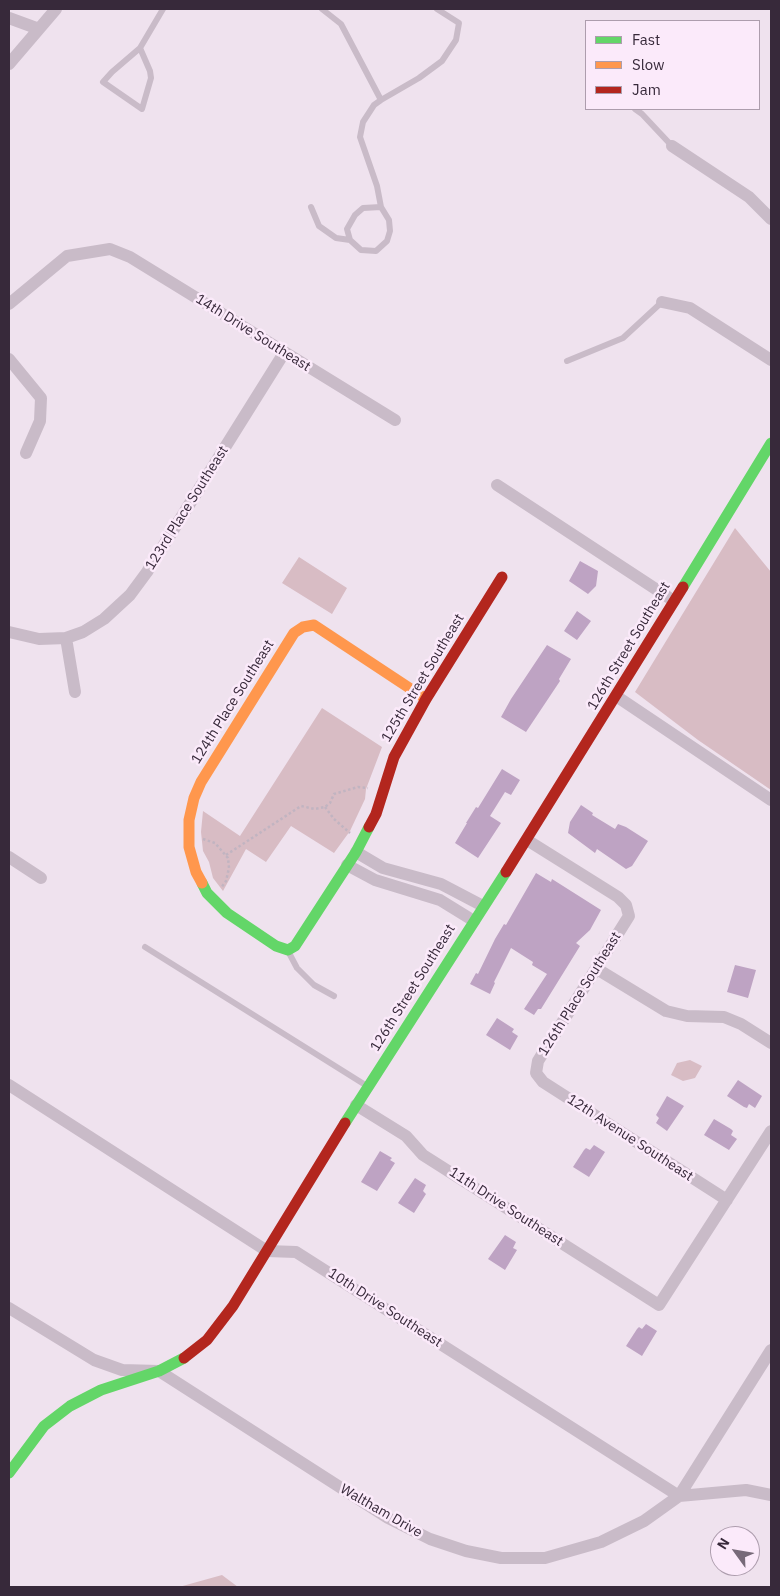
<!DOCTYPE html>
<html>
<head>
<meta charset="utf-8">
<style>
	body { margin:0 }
	#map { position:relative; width:780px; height:1596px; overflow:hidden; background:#efe2ee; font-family:"IBM Plex Sans",sans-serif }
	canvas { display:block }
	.frame { position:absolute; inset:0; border:10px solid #37293a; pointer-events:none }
	.legend { position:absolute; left:585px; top:20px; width:175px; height:90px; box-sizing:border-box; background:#fbeafa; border:1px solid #ad9dad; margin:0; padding:6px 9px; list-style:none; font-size:15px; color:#37293a }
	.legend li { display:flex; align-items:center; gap:10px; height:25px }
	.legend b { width:25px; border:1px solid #ad9dad }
	.north { position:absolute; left:710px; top:1526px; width:50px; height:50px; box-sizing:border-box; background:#fbeafa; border:1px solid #ad9dad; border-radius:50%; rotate:302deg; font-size:14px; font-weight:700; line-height:20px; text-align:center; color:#37293a }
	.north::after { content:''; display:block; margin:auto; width:18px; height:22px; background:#776a79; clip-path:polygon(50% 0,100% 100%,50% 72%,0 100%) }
</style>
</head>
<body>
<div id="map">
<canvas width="780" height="1596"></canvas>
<div class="frame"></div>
<ul class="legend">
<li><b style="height:6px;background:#63d668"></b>Fast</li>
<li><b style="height:6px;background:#ff974d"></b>Slow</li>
<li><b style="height:6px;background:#b3261e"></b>Jam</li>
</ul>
<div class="north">N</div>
</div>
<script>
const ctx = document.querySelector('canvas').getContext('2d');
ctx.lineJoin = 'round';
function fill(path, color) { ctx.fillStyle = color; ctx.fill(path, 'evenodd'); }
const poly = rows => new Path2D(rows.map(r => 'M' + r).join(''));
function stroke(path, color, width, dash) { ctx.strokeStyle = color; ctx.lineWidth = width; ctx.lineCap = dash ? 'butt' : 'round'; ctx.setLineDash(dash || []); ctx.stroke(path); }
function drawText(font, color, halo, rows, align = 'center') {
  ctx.font = font + ' "IBM Plex Sans",sans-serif'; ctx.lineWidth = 5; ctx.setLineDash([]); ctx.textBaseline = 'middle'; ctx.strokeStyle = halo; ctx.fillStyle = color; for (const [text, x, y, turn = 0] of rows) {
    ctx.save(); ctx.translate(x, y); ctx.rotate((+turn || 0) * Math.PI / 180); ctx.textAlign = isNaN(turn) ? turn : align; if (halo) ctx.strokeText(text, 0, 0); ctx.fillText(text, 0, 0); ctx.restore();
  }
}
fill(poly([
	[735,528,771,572,771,790,698,740,635,692],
	[299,557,347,588,332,614,282,583],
	[322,708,382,747,366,789,365,799,350,831,334,853,291,826,266,862,246,849,223,891,213,878,209,862,203,851,201,832,203,811,240,836],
	[690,1060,702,1066,695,1078,683,1081,671,1075,677,1063],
	[222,1575,238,1587,179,1587]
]), '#d8bcc4');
fill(poly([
	[580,561,598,571,596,586,588,594,569,581],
	[577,611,591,621,577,640,564,631],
	[547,645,571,659,559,679,560,681,526,732,501,717,511,699],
	[502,769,520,780,511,795,505,792,490,816,501,823,478,858,455,843,467,823,466,823,476,807,478,808],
	[581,805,593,813,592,815,615,829,618,824,626,827,648,841,632,866,626,869,597,849,595,853,568,833,570,822],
	[536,873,551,882,552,879,601,910,590,930,576,943,580,946,541,1009,538,1009,534,1015,524,1009,547,974,532,965,533,962,511,948,494,982,495,983,490,994,470,984,476,973,478,974,495,939,504,924,506,925],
	[735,965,756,970,748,998,727,992],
	[497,1018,514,1029,512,1032,518,1036,510,1050,486,1035],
	[738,1080,762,1096,755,1108,749,1104,747,1108,744,1107,727,1096],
	[667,1096,684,1106,667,1131,656,1123,659,1118,656,1115],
	[714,1119,731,1129,733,1131,731,1135,737,1139,729,1150,704,1135],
	[594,1145,605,1152,589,1177,573,1167,584,1150,586,1148,590,1150],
	[380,1151,392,1158,390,1160,395,1163,377,1191,361,1182],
	[415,1178,426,1185,423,1191,426,1194,414,1213,398,1203],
	[505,1235,516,1242,513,1248,517,1250,505,1270,488,1259],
	[646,1324,657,1331,642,1356,626,1346,637,1329,639,1327,642,1329]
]), '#bea3c3');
stroke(poly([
	[325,807,334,819,350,833],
	[203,839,215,843,228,858,229,868,226,881,221,888],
	[226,855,301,806,315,809,325,807,330,803,334,794,358,787,368,788]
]), '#c1b4c1', 2.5, [2.5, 2.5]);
stroke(poly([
	[322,9,341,24,381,100,419,78,442,61,456,40,459,23,437,9],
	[140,48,150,71,151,78,142,109,103,82,112,72,140,48,163,9],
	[381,100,374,105,363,122,360,137,377,186,381,207,389,220,390,231,387,241,376,251,361,250,350,240,347,229,355,215,363,208,381,207],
	[635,109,642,114,672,146],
	[311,207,319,226,336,238,350,240],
	[567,361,623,338,662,302],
	[145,947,367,1086],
	[288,951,297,968,314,985,334,996]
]), '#c9bbc8', 6);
stroke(poly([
	[9,18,39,29],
	[9,64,56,9],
	[672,146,749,197,771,219],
	[662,302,690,308,771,360],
	[9,304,67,256,110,249,130,257,395,420],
	[9,359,41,398,40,421,26,453],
	[497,485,674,601],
	[9,632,39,639,66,638,83,632,104,619,130,595,147,572,284,353],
	[66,638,75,692],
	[616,696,771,800],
	[527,840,618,897,626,905,629,916,538,1061,536,1073,543,1082,727,1200],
	[356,852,383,868,441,884,483,906],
	[9,857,41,878],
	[347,865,375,880,440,900,474,921],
	[597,969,666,1011,687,1016,724,1017,741,1024,771,1043],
	[9,1085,267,1251,296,1252,679,1496,746,1490,771,1495],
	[356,1105,406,1136,423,1155,659,1305,771,1131],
	[9,1308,94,1360,122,1370,159,1371,388,1518,430,1539,466,1551,501,1558,545,1558,601,1542,644,1521,679,1496,771,1350]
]), '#c9bbc8', 12);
stroke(poly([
	[683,587,771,443],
	[202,883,207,893,227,913,276,946,288,950,295,946,356,852,369,827],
	[345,1123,506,872],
	[9,1473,44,1426,70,1406,101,1390,159,1371,184,1358]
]), '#63d668', 11);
stroke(poly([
	[202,883,196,872,189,847,189,820,194,798,201,782,294,633,303,627,314,625,426,699]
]), '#ff974d', 11);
stroke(poly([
	[369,827,376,814,394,757,426,699,502,577],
	[506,872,683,587],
	[184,1358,207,1340,233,1306,345,1123]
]), '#b3261e', 11);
drawText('14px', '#37293a', '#fbeafa', [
	["14th Drive Southeast",253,333,32],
	["123rd Place Southeast",187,508,-58],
	["126th Street Southeast",629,646,-59],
	["125th Street Southeast",423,678,-59],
	["124th Place Southeast",233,702,-58],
	["126th Street Southeast",413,988,-58],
	["126th Place Southeast",580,994,-58],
	["12th Avenue Southeast",630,1138,33],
	["11th Drive Southeast",506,1207,33],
	["10th Drive Southeast",385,1308,33],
	["Waltham Drive",381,1511,30]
]);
</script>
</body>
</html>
